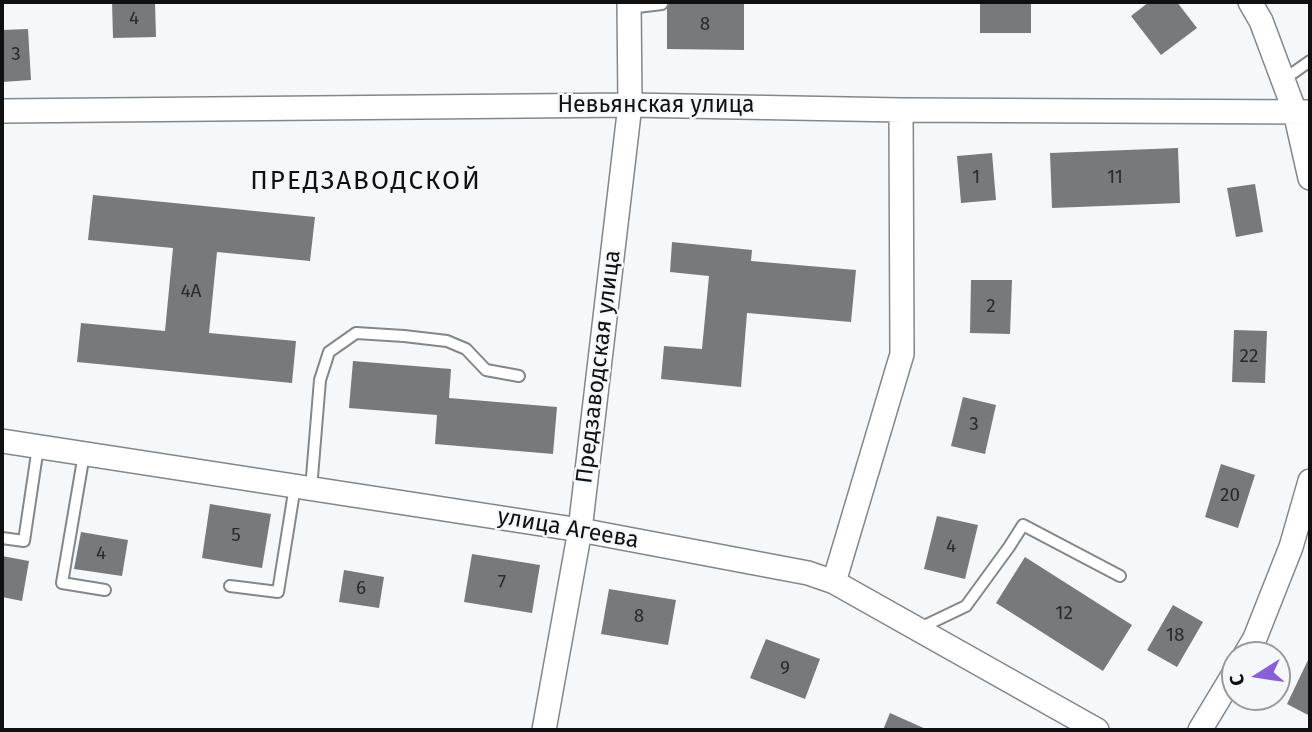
<!DOCTYPE html>
<html>
<head>
<meta charset="utf-8">
<style>
	body { margin:0 }
	#map { position:relative; width:1312px; height:732px; overflow:hidden; background:#f5f8fa; font-family:"Fira Sans",sans-serif }
	canvas { display:block }
	.frame { position:absolute; inset:0; border:4px solid #0f1011; pointer-events:none }
	.north { position:absolute; left:1221px; top:641px; width:70px; height:70px; box-sizing:border-box; background:#f5f8fa; border:2px solid #999b9d; border-radius:50%; rotate:258deg; font-size:19px; font-weight:700; line-height:28px; text-align:center; color:#0f1011 }
	.north::after { content:''; display:block; margin:auto; width:24px; height:32px; background:#8b5dd6; clip-path:polygon(50% 0,100% 100%,50% 72%,0 100%) }
</style>
</head>
<body>
<div id="map">
<canvas width="1312" height="732"></canvas>
<div class="frame"></div>
<div class="north">С</div>
</div>
<script>
const ctx = document.querySelector('canvas').getContext('2d');
ctx.lineJoin = 'round';
function fill(path, color) { ctx.fillStyle = color; ctx.fill(path, 'evenodd'); }
const poly = rows => new Path2D(rows.map(r => 'M' + r).join(''));
function stroke(path, color, width, dash) { ctx.strokeStyle = color; ctx.lineWidth = width; ctx.lineCap = dash ? 'butt' : 'round'; ctx.setLineDash(dash || []); ctx.stroke(path); }
function drawText(font, color, halo, rows, align = 'center') {
  ctx.font = font + ' "Fira Sans",sans-serif'; ctx.lineWidth = 5; ctx.setLineDash([]); ctx.textBaseline = 'middle'; ctx.strokeStyle = halo; ctx.fillStyle = color; for (const [text, x, y, turn = 0] of rows) {
    ctx.save(); ctx.translate(x, y); ctx.rotate((+turn || 0) * Math.PI / 180); ctx.textAlign = isNaN(turn) ? turn : align; if (halo) ctx.strokeText(text, 0, 0); ctx.fillText(text, 0, 0); ctx.restore();
  }
}
fill(poly([
	[112,2,155,2,156,37,113,38],
	[473,2,507,2,507,4,473,4],
	[667,2,744,2,744,50,667,49],
	[980,2,1031,2,1031,33,980,33],
	[1149,2,1177,2,1197,28,1161,55,1131,16],
	[28,29,31,80,2,82,2,30],
	[1178,148,1180,203,1052,208,1050,153],
	[992,153,996,200,961,203,957,156],
	[1255,184,1263,232,1236,237,1227,188],
	[93,195,315,217,310,261,217,252,209,333,296,341,292,383,77,362,81,323,165,331,173,248,88,240],
	[672,242,752,250,751,261,856,270,851,322,747,313,741,387,661,379,664,346,702,349,709,276,670,272],
	[971,280,1012,280,1010,334,970,333],
	[1234,330,1267,331,1265,383,1232,382],
	[353,361,451,369,449,398,557,407,553,454,435,444,437,415,349,408],
	[963,397,996,405,985,454,951,446],
	[1221,464,1255,475,1238,528,1205,517],
	[210,504,271,514,262,568,202,558],
	[937,516,978,525,965,579,924,569],
	[81,532,128,540,122,576,74,569],
	[472,554,540,565,532,613,464,602],
	[2,556,29,561,22,601,2,597],
	[1025,557,1132,625,1103,671,996,603],
	[344,570,384,577,379,608,339,602],
	[609,589,676,600,668,645,601,634],
	[1173,605,1203,622,1177,667,1147,650],
	[766,639,820,659,805,699,750,678],
	[1308,660,1310,661,1310,716,1287,704],
	[890,713,928,730,883,730]
]), '#777a7c');
const service = poly([
	[629,8,662,4],
	[1283,80,1310,61],
	[84,454,62,583,105,590],
	[311,489,320,380,329,352,356,333,404,336,447,341,466,349,486,370,519,376],
	[2,538,24,541,38,447],
	[230,586,278,592,295,486],
	[920,628,966,606,1009,547,1023,525,1120,576]
]);
const minor = poly([
	[1250,2,1261,21,1295,112,1310,178],
	[2,111,630,105,901,110,1310,112],
	[2,441,580,530,808,573,834,582,1097,730],
	[834,582,902,354,901,110],
	[1245,655,1255,638,1291,547,1310,481],
	[544,730,580,530,630,105,629,2],
	[1200,730,1235,672]
]);
stroke(service, '#848789', 14);
stroke(minor, '#848789', 26);
stroke(service, '#fff', 10);
stroke(minor, '#fff', 23);
drawText('19px', '#292a2c', null, [
	["4",134,19],
	["8",705,25],
	["3",16,55],
	["1",976,178],
	["11",1115,178],
	["4А",191,292],
	["2",991,307],
	["22",1249,357],
	["3",974,425],
	["20",1230,496],
	["5",236,536],
	["4",951,547],
	["4",101,554],
	["7",502,583],
	["6",361,589],
	["12",1064,614],
	["8",639,617],
	["18",1175,636],
	["9",785,669]
]);
drawText('23px', '#0f1011', '#f5f8fa', [
	["Невьянская улица",656,106],
	["Предзаводская улица",599,367,-83],
	["улица Агеева",568,529,10]
]);
ctx.letterSpacing = '2px';
drawText('26px', '#0f1011', '#f5f8fa', [
	["ПРЕДЗАВОДСКОЙ",366,182]
]);
ctx.letterSpacing = '0px';
</script>
</body>
</html>
